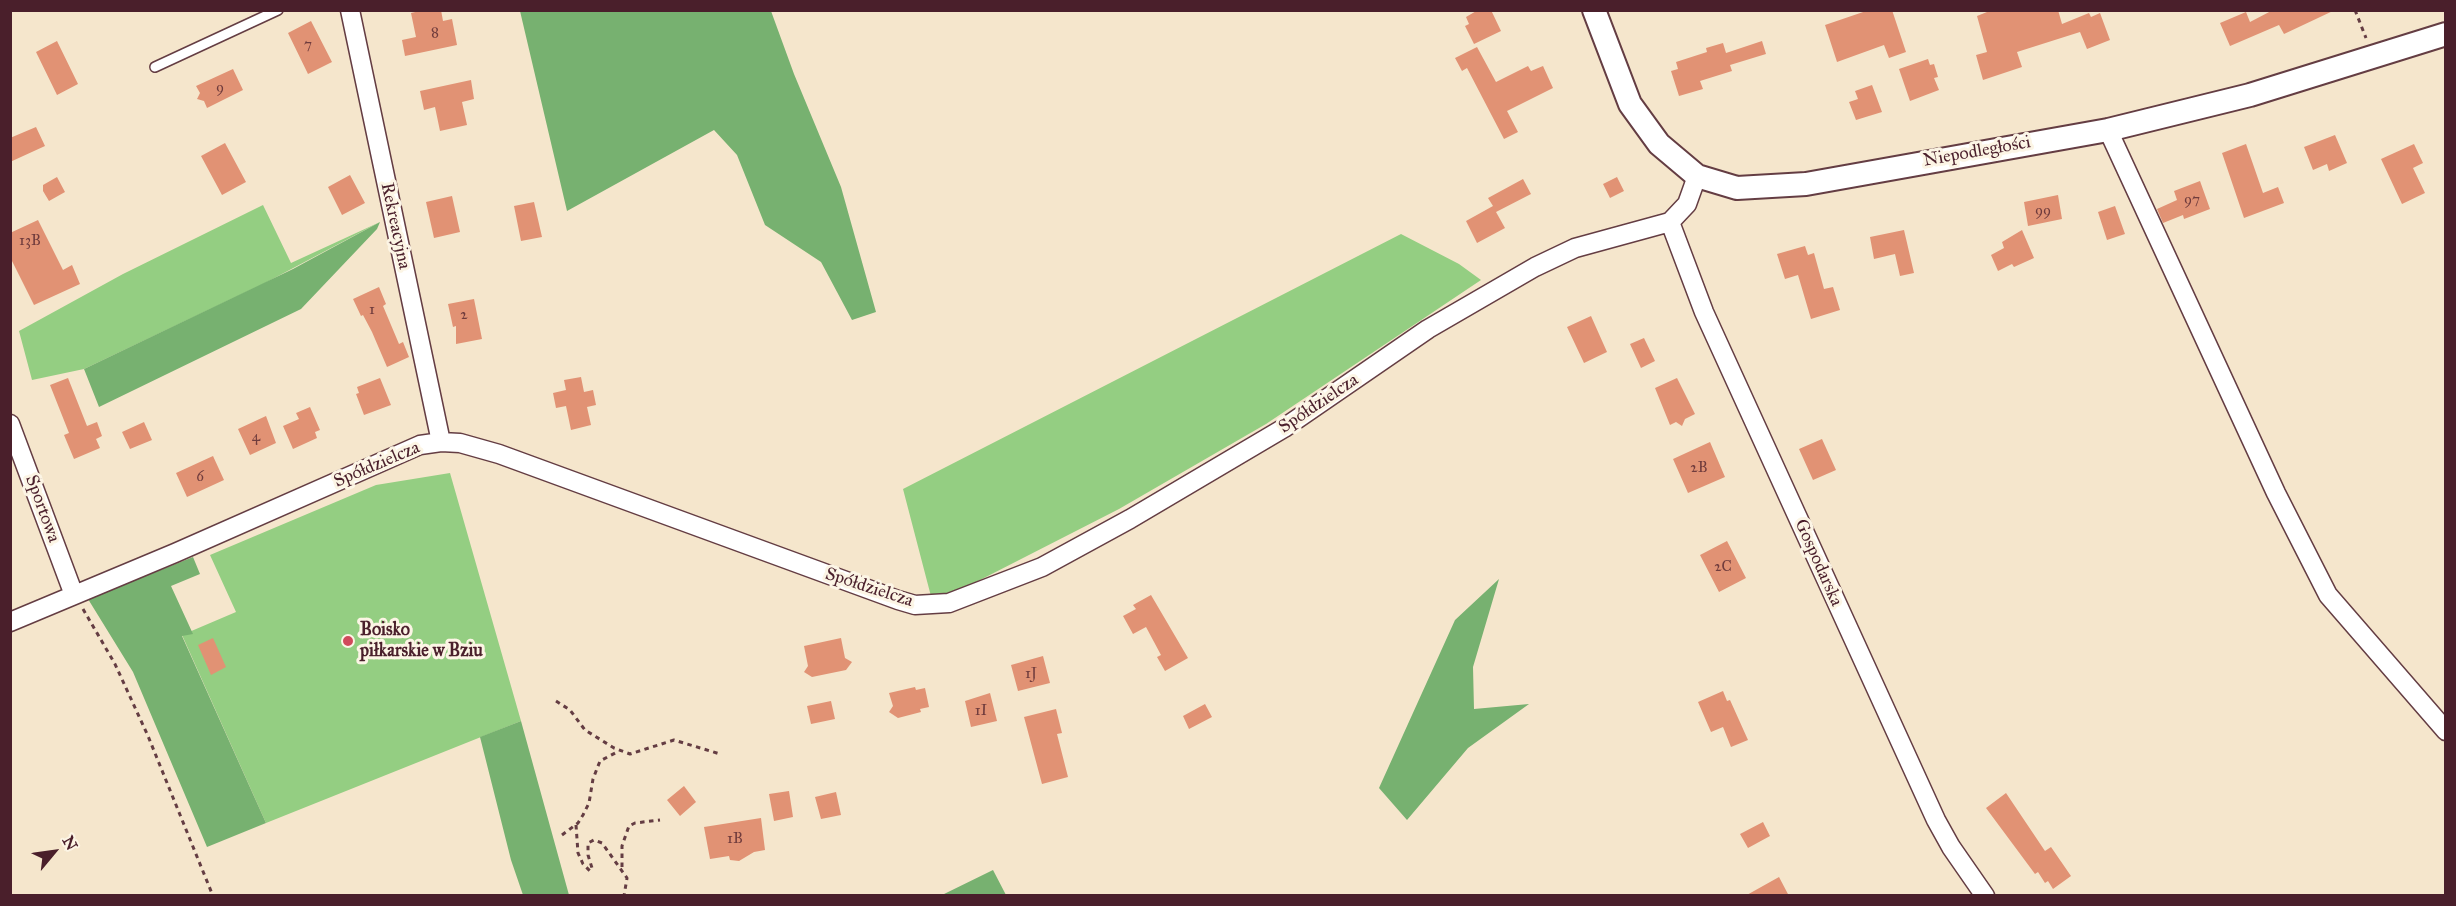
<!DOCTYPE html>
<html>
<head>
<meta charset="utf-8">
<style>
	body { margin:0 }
	#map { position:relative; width:2456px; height:906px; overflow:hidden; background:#f5e6cc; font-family:"IM FELL Great Primer",serif }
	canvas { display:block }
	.frame { position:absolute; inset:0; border:12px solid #4a1f2b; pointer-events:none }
	.north { position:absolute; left:24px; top:822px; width:60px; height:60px; -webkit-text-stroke:4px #fcf5e5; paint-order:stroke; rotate:61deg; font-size:16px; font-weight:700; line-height:24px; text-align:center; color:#4a1f2b }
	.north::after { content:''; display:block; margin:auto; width:21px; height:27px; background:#4a1f2b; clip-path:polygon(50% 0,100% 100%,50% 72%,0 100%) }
</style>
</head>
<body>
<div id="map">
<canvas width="2456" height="906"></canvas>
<div class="frame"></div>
<div class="north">N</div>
</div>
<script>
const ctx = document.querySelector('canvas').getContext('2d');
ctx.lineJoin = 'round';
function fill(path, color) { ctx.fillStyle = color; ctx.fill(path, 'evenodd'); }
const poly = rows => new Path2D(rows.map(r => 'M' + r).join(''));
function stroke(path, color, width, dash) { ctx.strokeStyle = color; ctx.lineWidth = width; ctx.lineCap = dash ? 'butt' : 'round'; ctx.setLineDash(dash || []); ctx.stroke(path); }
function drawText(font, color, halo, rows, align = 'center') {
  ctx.font = font + ' "IM FELL Great Primer",serif'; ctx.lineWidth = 6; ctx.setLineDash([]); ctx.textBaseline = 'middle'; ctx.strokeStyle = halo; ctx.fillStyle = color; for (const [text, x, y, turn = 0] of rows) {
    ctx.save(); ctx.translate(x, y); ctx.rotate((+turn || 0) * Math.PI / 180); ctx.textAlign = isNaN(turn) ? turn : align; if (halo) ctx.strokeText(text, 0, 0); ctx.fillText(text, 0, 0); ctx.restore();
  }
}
fill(poly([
	[263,205,291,263,380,222,265,283,84,369,32,380,19,331,123,274],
	[1401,234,1459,264,1481,280,1266,424,1119,509,933,604,903,489],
	[450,473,521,721,266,823,182,635,236,612,210,555,376,485]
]), '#94ce82');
fill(poly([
	[520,11,771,11,794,74,841,187,876,312,852,320,821,262,765,225,737,155,714,130,567,211],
	[380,222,377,229,301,309,99,407,84,369,293,269],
	[193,557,200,574,171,586,193,634,182,636,266,823,207,847,133,672,88,599],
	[1499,579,1473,667,1474,709,1529,704,1468,748,1407,820,1379,788,1455,620],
	[521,721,569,895,523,895,511,860,480,737],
	[993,870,1006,895,942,895]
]), '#77b170');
fill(poly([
	[424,10,441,10,443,21,452,19,457,45,405,56,402,40,416,37,411,13],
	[1478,10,1491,10,1501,31,1474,44,1465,26,1469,24,1466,17],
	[1869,10,1892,10,1906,52,1889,58,1884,45,1837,62,1825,25],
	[1992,10,2058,10,2062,24,2089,13,2091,17,2100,13,2110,40,2087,49,2080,32,2017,52,2022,67,1983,80,1976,55,1987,52,1977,16],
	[2273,10,2335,10,2284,34,2279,25,2230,46,2220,23,2246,12,2250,22],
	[311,21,332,62,308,74,288,33],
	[57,41,78,84,57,95,36,52],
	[1762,41,1766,54,1730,65,1732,71,1700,81,1703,89,1679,96,1671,71,1678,69,1676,62,1707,52,1706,48,1723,43,1726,53],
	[1477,47,1496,82,1528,66,1531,71,1543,66,1553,88,1507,111,1518,132,1504,139,1467,68,1462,71,1455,58],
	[1928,59,1930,65,1934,64,1938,77,1934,78,1939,90,1910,101,1899,69],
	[233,69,243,90,207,108,204,101,197,99,200,93,196,86],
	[471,80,474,99,462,102,467,125,440,131,435,107,424,110,420,91],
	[1872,85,1882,112,1856,120,1849,102,1858,99,1855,91],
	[36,127,45,146,10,162,10,138],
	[2335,135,2347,163,2329,171,2327,164,2313,170,2304,147],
	[225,143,246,182,222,195,201,156],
	[2246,144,2263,193,2278,187,2284,203,2244,218,2222,153],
	[2414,144,2423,163,2413,168,2425,193,2402,204,2381,159],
	[350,175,365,203,342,215,328,187],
	[57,177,65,192,49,201,43,191,43,185],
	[1617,177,1624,191,1610,198,1603,184],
	[1523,179,1531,194,1496,212,1505,228,1477,243,1466,221,1493,206,1488,198],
	[2200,181,2210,209,2184,219,2183,215,2163,223,2157,209,2177,200,2174,191],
	[2058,195,2062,219,2028,226,2024,202],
	[452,196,460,232,434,238,426,202],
	[534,202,542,237,521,241,514,206],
	[2115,206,2125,234,2107,240,2098,212],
	[38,220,63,270,72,265,80,284,34,305,10,257,10,233],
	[1904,230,1914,273,1900,276,1895,254,1874,259,1870,237],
	[2022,230,2034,258,2014,267,2012,264,1998,271,1991,255,2004,248,2002,242],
	[1805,246,1808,255,1814,253,1824,289,1833,287,1840,310,1811,319,1798,275,1785,279,1777,254],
	[379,287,386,304,383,306,399,344,403,342,409,357,387,367,372,332,363,315,361,316,353,299],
	[474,299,482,339,456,344,456,326,453,327,448,304],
	[1591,316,1607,352,1584,363,1567,327],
	[1644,338,1655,361,1641,368,1630,344],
	[581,377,584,392,593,390,596,405,587,407,591,425,571,430,566,406,556,408,553,393,566,390,564,380],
	[68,378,87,426,97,422,102,436,96,439,100,448,74,459,64,435,69,433,50,385],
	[380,378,391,405,364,415,356,394,359,393,357,387],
	[1677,378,1695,414,1685,419,1682,426,1676,422,1670,425,1655,388],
	[310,407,320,430,315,432,317,438,293,449,283,426,299,419,296,413],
	[266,416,276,443,250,455,238,429],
	[144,422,152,440,130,449,122,432],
	[1822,439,1836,470,1813,480,1799,449],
	[1710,442,1725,477,1688,493,1673,459],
	[213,456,224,480,187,497,176,473],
	[1727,541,1746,578,1719,592,1700,555],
	[1151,595,1188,658,1165,671,1157,657,1161,655,1146,627,1133,634,1123,616,1136,609,1133,605],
	[213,638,226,667,211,675,198,645],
	[841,638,845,658,852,662,846,670,812,677,804,672,808,666,804,646],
	[1043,656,1050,683,1018,691,1011,665],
	[915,687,916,690,925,688,929,707,920,709,921,712,898,718,889,712,893,706,889,693],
	[1723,691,1727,701,1730,700,1748,740,1731,747,1723,727,1711,732,1698,702],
	[990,693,997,721,971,727,965,701],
	[831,701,835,719,811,724,807,706],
	[1205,704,1212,717,1189,729,1183,716],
	[1056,709,1062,733,1057,734,1068,777,1042,784,1024,717],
	[684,786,696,802,680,816,667,800],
	[789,791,793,817,774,821,769,794],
	[836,792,841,815,821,819,815,797],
	[2006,793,2045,851,2051,847,2071,876,2053,889,2048,881,2045,883,2038,872,2035,874,1986,808],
	[761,818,765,850,754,852,739,861,730,860,729,856,710,859,704,827],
	[1763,822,1770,836,1748,848,1740,834],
	[1779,877,1789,896,1745,896]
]), '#e19274');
const service = poly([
	[155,67,278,10]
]);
const minor = poly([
	[350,10,441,442],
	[2108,130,2276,493,2328,595,2446,731],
	[1670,222,1704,312,1936,820,1951,847,1985,896],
	[10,424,74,595],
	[10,622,175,553,420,445,441,442,460,443,499,454,898,600,915,605,949,603,1042,567,1130,519,1284,428,1428,329,1535,267,1575,248,1670,222,1687,204,1697,176]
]);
const tertiary = poly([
	[1594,10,1630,104,1659,144,1697,176,1737,188,1806,184,2108,130,2250,95,2446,34]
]);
stroke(service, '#643d43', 12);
stroke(minor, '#643d43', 21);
stroke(tertiary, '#643d43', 26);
stroke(poly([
	[2355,10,2366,38],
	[83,609,115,664,148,736,213,896],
	[556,701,570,710,585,730,614,748,630,754,674,740,720,754],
	[576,825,578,853,583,864,590,871,592,868,588,855,588,843,594,840,602,843,627,878,624,896],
	[562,835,578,823,583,815,589,803,593,779,600,761,619,751],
	[622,867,622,846,629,826,635,823,660,820]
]), '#643d43', 3, [4.5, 4.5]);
stroke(service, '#fff', 9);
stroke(minor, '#fff', 18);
stroke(tertiary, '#fff', 22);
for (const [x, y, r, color] of [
	[348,641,6,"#d1495b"]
]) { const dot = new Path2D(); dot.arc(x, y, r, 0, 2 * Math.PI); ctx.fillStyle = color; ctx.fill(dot); stroke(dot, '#fcf5e5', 2); }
drawText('15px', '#703c3d', null, [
	["8",435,33],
	["7",308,45],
	["9",220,88],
	["97",2192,200],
	["99",2043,211],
	["13B",30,241],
	["1",372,310],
	["2",464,315],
	["4",256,437],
	["2B",1699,468],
	["6",200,477],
	["2C",1723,567],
	["1J",1031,674],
	["1I",981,711],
	["1B",735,839]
]);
drawText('18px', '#4a1f2b', '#fcf5e5', [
	["Niepodległości",1977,152,-10],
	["Rekreacyjna",395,226,78],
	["Spółdzielcza",1319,404,-34],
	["Spółdzielcza",377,465,-23],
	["Sportowa",42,509,70],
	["Gospodarska",1818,563,66],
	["Spółdzielcza",869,588,18]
]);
drawText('bold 18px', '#4a1f2b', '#fcf5e5', [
	["Boisko",360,631],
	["piłkarskie w Bziu",360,652]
], 'left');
</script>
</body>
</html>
